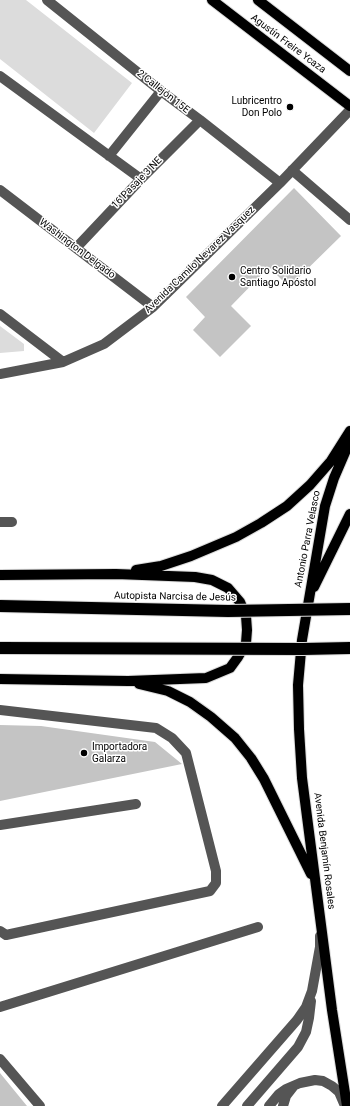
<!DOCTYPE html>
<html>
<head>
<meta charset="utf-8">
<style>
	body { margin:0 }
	canvas { display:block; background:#fff }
</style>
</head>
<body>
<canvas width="350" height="1106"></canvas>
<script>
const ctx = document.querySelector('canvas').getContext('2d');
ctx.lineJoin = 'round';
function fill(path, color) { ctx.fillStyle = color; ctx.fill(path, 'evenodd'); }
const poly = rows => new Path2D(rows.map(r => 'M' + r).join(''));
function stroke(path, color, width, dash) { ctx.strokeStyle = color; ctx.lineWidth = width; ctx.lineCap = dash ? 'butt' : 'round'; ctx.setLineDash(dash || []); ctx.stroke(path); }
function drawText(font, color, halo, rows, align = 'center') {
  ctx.font = font + ' Roboto,sans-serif'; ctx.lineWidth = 3; ctx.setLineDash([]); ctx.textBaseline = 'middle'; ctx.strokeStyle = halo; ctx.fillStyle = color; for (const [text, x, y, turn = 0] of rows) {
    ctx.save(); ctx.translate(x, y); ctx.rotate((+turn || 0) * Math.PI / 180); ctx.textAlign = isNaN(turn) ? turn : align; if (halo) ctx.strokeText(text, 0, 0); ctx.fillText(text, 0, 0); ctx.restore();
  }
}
fill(poly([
	[0,0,26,0,132,83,94,133,0,59],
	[0,326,24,344,24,351,0,353]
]), '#dcdcdc');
fill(poly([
	[294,188,341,236,289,287,269,267,231,306,251,326,220,357,193,330,205,317,186,297],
	[0,725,41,726,155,742,182,764,0,801],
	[0,1073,27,1106,0,1106]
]), '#c4c4c4');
const major = poly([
	[212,0,350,106],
	[258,0,350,71],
	[136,570,161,566,191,556,236,537,261,523,287,506,310,485,331,461,350,431],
	[0,575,116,574,195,577,212,580,228,588,240,602,246,616,247,630,246,643,238,657,230,668,206,678,128,681,0,679],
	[314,587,350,514],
	[139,684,168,691,190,702,211,717,235,738,251,758,264,779,311,874],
	[347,1106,332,1010,302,778,299,729,298,685,302,640,325,506,334,478,350,441]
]);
stroke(major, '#dbdbdb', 12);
stroke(poly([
	[47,0,161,91,200,120,280,183],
	[0,76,141,179],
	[109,156,161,91],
	[292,170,350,220],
	[0,190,153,307],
	[76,248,141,179,200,120],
	[0,314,63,362],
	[0,374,63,362,104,344,153,307,280,183,350,110],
	[0,522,12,522],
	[0,710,156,728,172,738,186,753,216,871,216,883,210,891,6,935,0,931],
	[0,825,136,804],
	[0,1007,258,927],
	[0,1059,40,1106],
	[222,1106,297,1020,306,1007,312,991,320,947,320,936],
	[247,1106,298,1047,306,1032,309,1018,311,1001],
	[269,1106,279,1094,286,1089,300,1083,315,1080,323,1081,332,1086,339,1092,345,1106],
	[283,1106,286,1096,293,1087]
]), '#555', 10);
stroke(major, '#000', 10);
const highwayBridge = poly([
	[0,606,228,611,350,609],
	[0,648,303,649,350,648]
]);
stroke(highwayBridge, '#dbdbdb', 14, []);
stroke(highwayBridge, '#000', 12);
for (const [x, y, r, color] of [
	[290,107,4,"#000"],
	[232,277,4,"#000"],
	[84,753,4,"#000"]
]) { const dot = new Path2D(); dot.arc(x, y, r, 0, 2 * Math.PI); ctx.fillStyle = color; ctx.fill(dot); stroke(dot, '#fff', 1.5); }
drawText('10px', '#000', '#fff', [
	["Agustín Freire Ycaza",288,44,37],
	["2 Callejón 15E",163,92,38],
	["16 Pasaje 3 NE",137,183,-46],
	["Washington Delgado",77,249,37],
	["Avenida Camilo Nevarez Vasquez",200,260,-44],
	["Antonio Parra Velasco",308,539,-79],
	["Autopista Narcisa de Jesús",175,597,1],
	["Avenida Benjamín Rosales",324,851,83]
]);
drawText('10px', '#000', '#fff', [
	["Lubricentro",282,101,"right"],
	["Don Polo",282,113,"right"],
	["Centro Solidario",240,271],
	["Santiago Apóstol",240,283],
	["Importadora",92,747],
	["Galarza",92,759]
], 'left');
</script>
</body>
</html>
